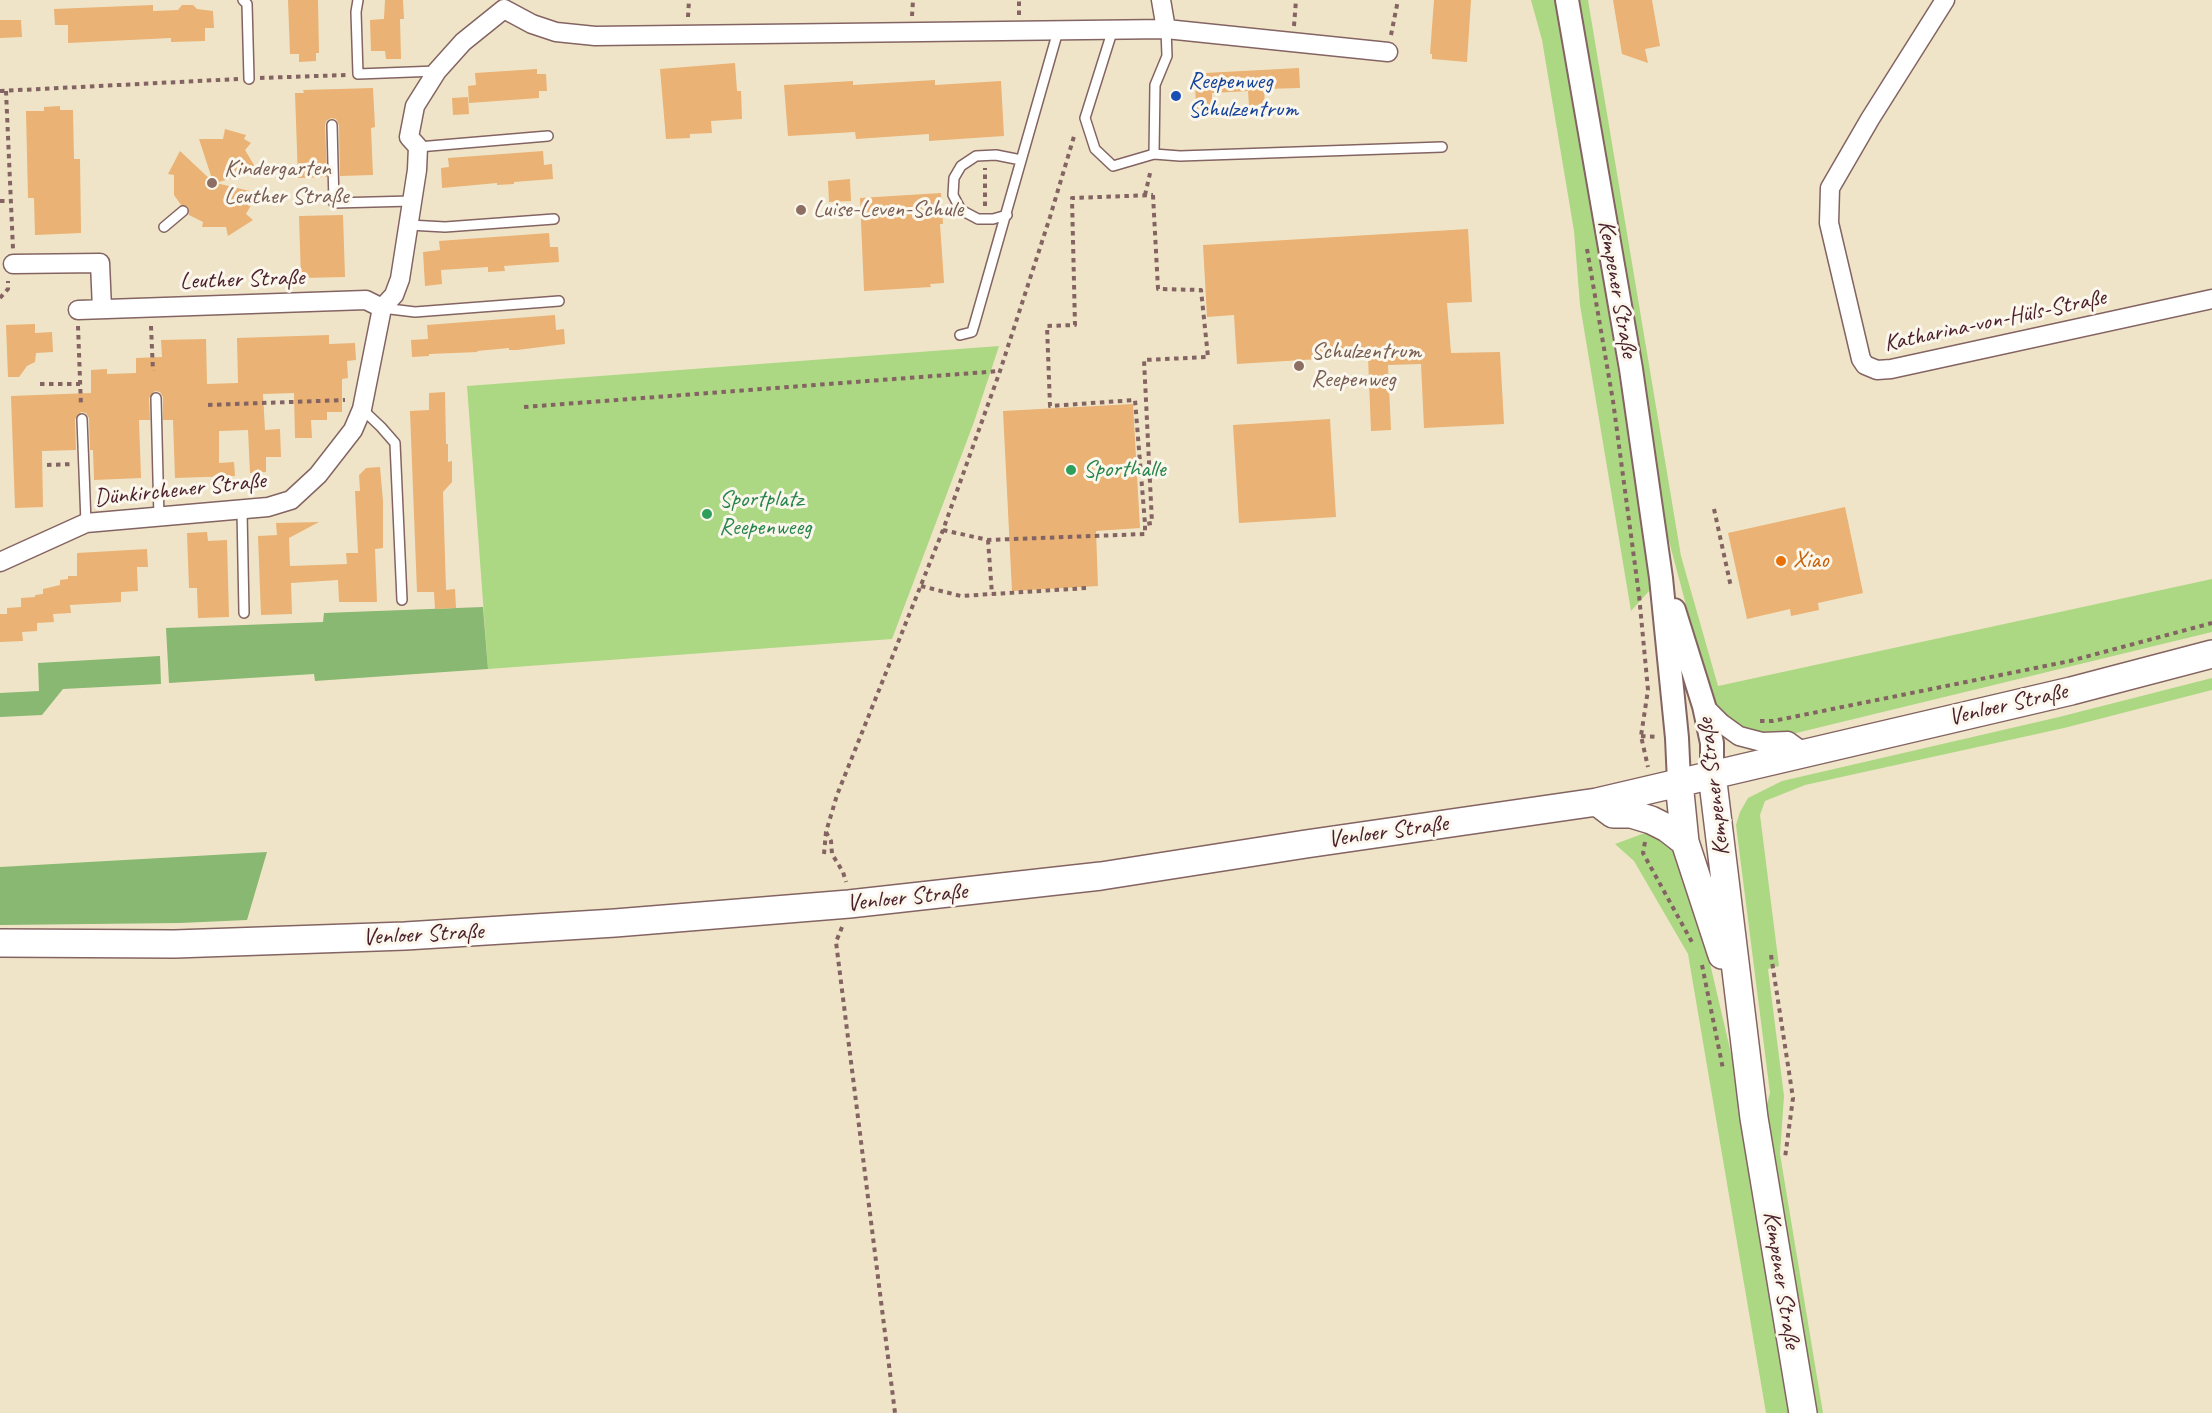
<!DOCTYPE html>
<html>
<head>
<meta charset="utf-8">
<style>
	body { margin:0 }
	canvas { display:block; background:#efe4c7 }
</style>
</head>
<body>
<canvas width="2212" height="1413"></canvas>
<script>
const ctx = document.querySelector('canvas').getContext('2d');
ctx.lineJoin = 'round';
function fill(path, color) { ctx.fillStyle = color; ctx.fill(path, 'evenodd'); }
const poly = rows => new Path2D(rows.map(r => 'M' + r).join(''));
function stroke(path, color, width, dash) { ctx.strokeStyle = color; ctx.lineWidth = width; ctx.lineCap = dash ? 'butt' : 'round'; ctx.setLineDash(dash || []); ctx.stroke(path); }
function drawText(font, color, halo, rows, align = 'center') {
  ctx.font = font + ' Caveat,sans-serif'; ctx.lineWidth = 6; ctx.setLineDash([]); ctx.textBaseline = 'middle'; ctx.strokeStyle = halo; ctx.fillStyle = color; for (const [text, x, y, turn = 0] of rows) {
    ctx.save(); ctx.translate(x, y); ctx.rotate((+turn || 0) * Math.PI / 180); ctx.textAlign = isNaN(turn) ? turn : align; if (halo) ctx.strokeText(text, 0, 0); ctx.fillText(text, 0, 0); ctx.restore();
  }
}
fill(poly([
	[1531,0,1557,0,1636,480,1650,590,1631,611,1580,305,1574,231,1542,40],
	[1576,0,1588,0,1681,556,1718,686,2212,579,2212,632,1788,735,1765,736,1747,730,1721,713,1709,691,1662,515],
	[999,346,974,422,892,639,488,669,467,386],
	[2212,678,2212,690,2064,728,1805,785,1765,801,1760,815,1779,966,1768,969,1784,1096,1780,1154,1823,1413,1811,1413,1763,1120,1770,1093,1736,825,1740,812,1748,798,1782,781,2059,717],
	[1653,830,1670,843,1686,869,1709,959,1733,1062,1795,1413,1766,1413,1688,954,1634,861,1615,844]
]), '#acd884');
fill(poly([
	[483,607,488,669,315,681,314,674,169,683,166,628,323,622,324,613],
	[160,656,161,684,63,689,42,715,0,717,0,693,39,691,38,663],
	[267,852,247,920,180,923,0,925,0,867]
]), '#89b872');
fill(poly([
	[288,0,318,0,319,53,316,53,316,61,299,62,299,54,290,54],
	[385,0,403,0,404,19,400,19,401,59,386,59,385,51,371,51,370,20,384,19],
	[1434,0,1471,0,1467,62,1432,59,1432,54,1430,54],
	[1613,0,1652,0,1660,46,1645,49,1648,63,1622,54],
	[153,5,153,11,178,10,182,5,193,5,197,9,213,11,214,28,205,28,205,41,171,42,171,38,68,43,68,25,55,25,54,9],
	[0,20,21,20,22,37,0,38],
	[735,63,737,91,741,91,742,119,711,121,712,133,690,134,690,138,666,139,660,69],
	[1299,68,1300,88,1264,89,1265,105,1249,106,1248,91,1212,93,1212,108,1196,109,1195,81,1206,80,1205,73],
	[537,69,537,74,546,74,547,91,539,91,539,98,469,103,468,86,476,85,475,73],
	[935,80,935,85,1001,81,1004,136,929,141,929,134,856,139,855,132,788,136,784,85,853,81,853,85],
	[373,88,375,127,371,128,373,175,340,176,339,125,336,119,331,118,326,121,325,125,327,177,298,178,295,93,304,93,303,90],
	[468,97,469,114,453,115,452,98],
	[60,106,60,110,73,110,74,159,80,159,81,233,35,235,34,198,28,198,26,111,44,111,44,107],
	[225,129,246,135,244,139,251,143,245,150,257,170,216,183,258,193,246,214,253,220,228,236,226,227,202,227,203,222,189,215,188,207,181,205,174,195,174,175,168,174,180,151,213,182,199,139,223,139],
	[543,151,544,165,552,164,553,179,514,182,514,184,497,185,497,183,442,188,441,168,449,167,448,158],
	[850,179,851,201,829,202,828,181],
	[941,193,943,224,940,224,944,283,930,284,931,287,864,291,860,198],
	[343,215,345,277,301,278,299,216],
	[1468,229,1472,302,1447,303,1451,353,1500,352,1504,424,1424,428,1421,364,1388,365,1391,430,1371,431,1368,356,1237,364,1234,315,1207,317,1203,245],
	[549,233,550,247,558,247,559,262,504,266,505,271,488,272,488,267,441,270,442,284,425,286,423,252,440,250,439,241],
	[555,315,556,330,564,329,565,344,517,350,509,350,509,348,477,351,478,352,429,354,429,356,412,357,411,340,428,339,427,325],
	[35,324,35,333,52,332,53,352,36,353,35,362,27,366,19,377,8,377,6,325],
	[329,335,329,344,355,343,356,360,347,361,348,378,342,379,342,412,327,412,327,420,311,420,312,438,295,438,294,393,263,394,265,430,280,429,281,457,266,457,266,472,250,473,248,430,219,431,219,463,234,462,235,476,175,478,173,420,163,420,163,397,160,392,155,391,149,398,150,420,139,420,141,478,94,480,93,450,90,450,89,418,86,413,81,412,75,419,76,450,42,451,43,507,15,508,11,396,91,393,91,370,107,369,107,374,136,373,136,358,162,357,161,340,206,339,207,384,238,383,237,338],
	[445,392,446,444,448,444,448,462,452,461,452,482,443,492,446,590,455,589,456,608,435,609,434,592,417,592,410,411,429,410,429,393],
	[1133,404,1140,528,1096,531,1098,586,1012,591,1003,411],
	[1330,419,1336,517,1239,523,1233,425],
	[380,467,383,501,383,548,375,549,377,602,339,602,338,580,291,583,292,614,261,615,258,536,277,535,276,523,319,522,289,538,290,566,347,564,346,553,358,553,355,491,360,491,359,475,366,468],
	[1845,507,1863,593,1818,603,1819,610,1791,616,1790,609,1747,619,1728,533],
	[207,532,208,541,227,540,229,617,198,618,197,588,189,588,187,533],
	[147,549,148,567,137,567,138,591,121,592,121,602,70,605,71,613,53,614,54,622,37,623,37,631,22,632,23,641,0,642,0,614,7,614,7,608,21,607,21,598,35,597,35,595,43,594,43,589,60,585,60,580,68,579,68,576,77,576,77,553]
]), '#eab274');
const service = poly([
	[243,0,247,4,249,79],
	[358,0,356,12,358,74,437,71],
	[1113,29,1085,118,1095,149,1113,166,1154,154,1180,156,1442,147],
	[332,125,334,203,412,201],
	[418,147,548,136],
	[1154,154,1155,85,1167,56,1166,29],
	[1007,215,993,219,978,219,961,210,953,195,954,178,961,166,976,156,996,155,1021,160],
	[409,225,445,227,554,219],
	[164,227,183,211],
	[382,308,415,312,559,301],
	[960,335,972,332,975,322,1058,31],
	[156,398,159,518],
	[362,409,381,427,395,443,402,600],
	[82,419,86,523],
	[242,511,244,613]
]);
const minor = poly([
	[1161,0,1166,29],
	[1945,0,1870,119,1830,188,1829,223,1861,359,1865,365,1877,370,1891,369,2212,299],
	[504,9,532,24,556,32,595,36,1166,29,1388,52],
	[13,264,100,263,102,309],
	[78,310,366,300,382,308],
	[0,562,86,523,268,507,291,500,318,475,353,430,362,409,382,308,394,295,400,279,417,170,418,147,409,137,415,106,437,71,463,42,504,9],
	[1704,706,1721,723,1739,736,1762,742,1788,741,1803,752]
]);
const tertiary = poly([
	[1567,0,1631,369,1661,578,1677,738,1679,782],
	[1674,610,1704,706,1712,743,1712,774]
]);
const primary = poly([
	[1712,774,1754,1118,1803,1413],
	[1679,782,1685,842,1722,955],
	[1597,802,1613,814,1631,814,1651,820,1667,828,1685,842],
	[0,943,175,944,405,936,615,923,849,904,1101,876,1306,844,1597,802,2071,691,2212,654]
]);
stroke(service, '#846462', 12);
stroke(minor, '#846462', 21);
stroke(tertiary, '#846462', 26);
stroke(primary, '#846462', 30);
stroke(poly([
	[1019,15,1019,0],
	[912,16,913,0],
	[688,17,689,0],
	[1294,26,1296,0],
	[1391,35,1398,0],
	[260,78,346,75],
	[0,91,238,79],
	[6,91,13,249],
	[1145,195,1151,169],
	[1153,195,1158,289,1201,290,1208,357,1144,360,1152,523,1145,524,1135,400,1050,406,1047,326,1075,325,1072,198,1153,195],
	[0,201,10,201],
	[985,206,985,168],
	[1587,249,1613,401,1639,595,1648,690,1641,736,1648,767],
	[0,298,8,289,8,281],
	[78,326,81,406],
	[151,326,153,371],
	[40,384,80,384],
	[208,405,345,400],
	[524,407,1000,371],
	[47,465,73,464],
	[1714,509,1731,587],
	[943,530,988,540,1145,534,1145,524],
	[988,540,992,594],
	[921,586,961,596,1087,588],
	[1760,721,1773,721,2070,661,2212,623],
	[1641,736,1659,737],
	[826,832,831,841,832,854,843,872,846,882],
	[1645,842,1643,853,1693,944],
	[824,854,826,832,837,795,943,530,1000,371,1050,217,1075,133],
	[842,927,836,942,895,1413],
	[1771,955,1793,1098,1785,1158],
	[1702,965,1723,1069]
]), '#846462', 4, [4.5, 4.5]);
stroke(service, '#fff', 9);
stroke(minor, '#fff', 18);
stroke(tertiary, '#fff', 22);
stroke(primary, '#fff', 27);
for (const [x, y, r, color] of [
	[1176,96,6,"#1a4fb4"],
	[212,183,6,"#8d6e63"],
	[801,210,6,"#8d6e63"],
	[1299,366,6,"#8d6e63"],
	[1071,470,6,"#2e9e5b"],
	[707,514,6,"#2e9e5b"],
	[1781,561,6,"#e8710a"]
]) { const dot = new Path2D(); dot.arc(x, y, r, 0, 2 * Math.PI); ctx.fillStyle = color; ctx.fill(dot); stroke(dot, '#fbf7ec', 2); }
drawText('24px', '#164399', '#fbf7ec', [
	["Reepenweg",1188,82],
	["Schulzentrum",1188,110]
], 'left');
drawText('24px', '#785e54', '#fbf7ec', [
	["Kindergarten",224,169],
	["Leuther Straße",224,197],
	["Luise-Leven-Schule",813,210],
	["Schulzentrum",1311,352],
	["Reepenweg",1311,380]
], 'left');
drawText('24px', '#4a1f2b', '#fbf7ec', [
	["Leuther Straße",242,280,-2],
	["Kempener Straße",1617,289,80],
	["Katharina-von-Hüls-Straße",1995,321,-12],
	["Dünkirchener Straße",180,490,-6],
	["Venloer Straße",2008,705,-13],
	["Kempener Straße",1714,787,-97],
	["Venloer Straße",1388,832,-8],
	["Venloer Straße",907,898,-6],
	["Venloer Straße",423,935,-3],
	["Kempener Straße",1781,1280,81]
]);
drawText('24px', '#27864d', '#fbf7ec', [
	["Sporthalle",1083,470],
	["Sportplatz",719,500],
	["Reepenweeg",719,528]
], 'left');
drawText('24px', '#c56008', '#fbf7ec', [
	["Xiao",1793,561]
], 'left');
</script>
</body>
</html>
